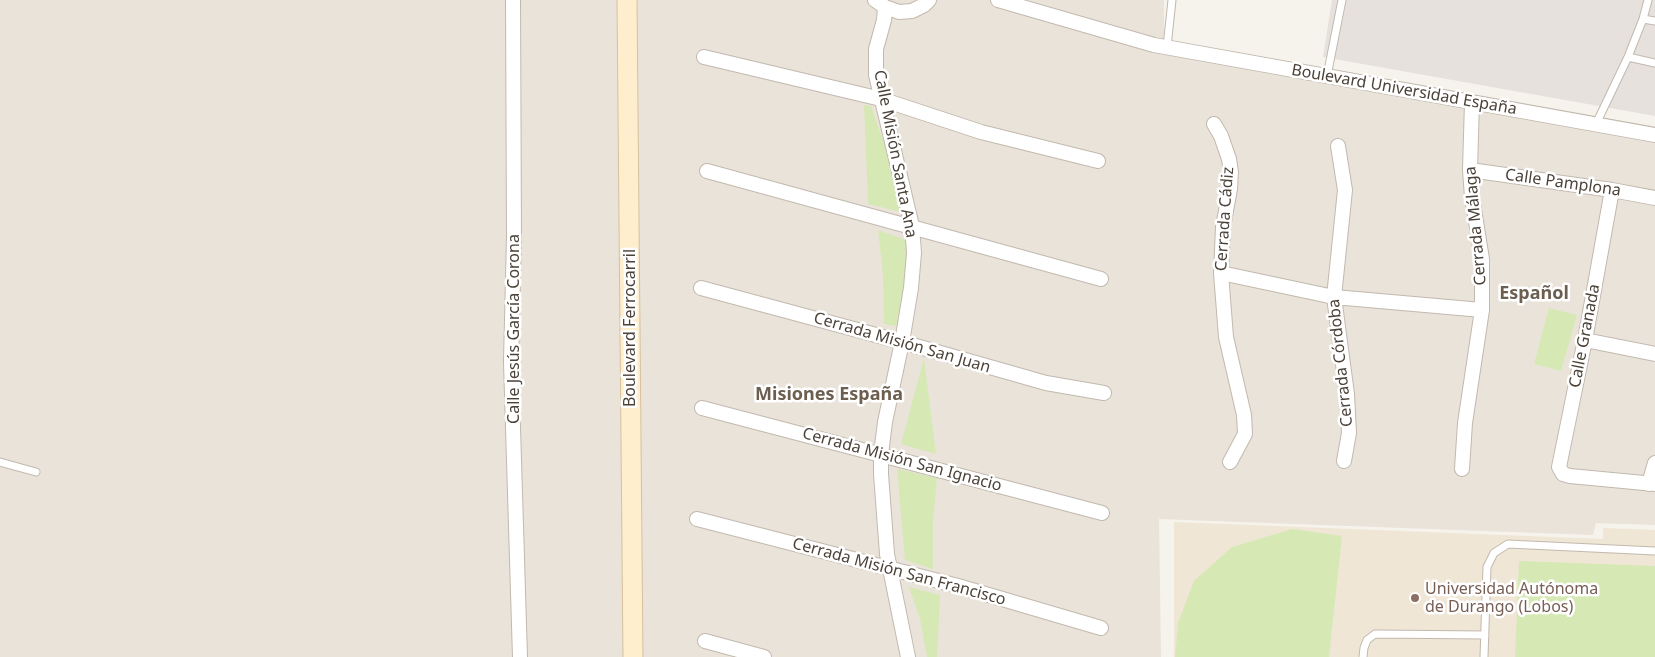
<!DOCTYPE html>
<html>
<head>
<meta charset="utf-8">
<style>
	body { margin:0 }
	canvas { display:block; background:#f6f2ec }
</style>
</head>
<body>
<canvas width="1655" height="657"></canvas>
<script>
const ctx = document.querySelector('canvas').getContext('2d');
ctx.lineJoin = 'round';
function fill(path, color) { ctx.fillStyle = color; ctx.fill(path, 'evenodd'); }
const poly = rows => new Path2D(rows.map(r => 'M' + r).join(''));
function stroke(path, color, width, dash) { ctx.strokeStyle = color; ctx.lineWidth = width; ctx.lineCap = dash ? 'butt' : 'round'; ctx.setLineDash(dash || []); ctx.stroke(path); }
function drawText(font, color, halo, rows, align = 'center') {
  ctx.font = font + ' "Noto Sans",sans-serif'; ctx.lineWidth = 5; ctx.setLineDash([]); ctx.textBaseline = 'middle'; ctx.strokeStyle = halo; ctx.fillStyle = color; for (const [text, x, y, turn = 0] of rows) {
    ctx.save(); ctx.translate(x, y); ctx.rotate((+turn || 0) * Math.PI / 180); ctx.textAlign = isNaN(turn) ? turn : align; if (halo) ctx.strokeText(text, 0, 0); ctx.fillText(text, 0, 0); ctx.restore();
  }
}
fill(poly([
	[0,0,1164,0,1164,53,1655,140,1655,525,1596,523,1593,535,1159,519,1161,657,0,657]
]), '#eae3da');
fill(poly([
	[1332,0,1655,0,1655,116,1323,57]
]), '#e6e1dd');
fill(poly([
	[1174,522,1603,539,1603,528,1655,530,1655,657,1174,657]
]), '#efe6d6');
fill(poly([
	[864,105,871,106,890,161,901,212,868,204],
	[878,230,906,240,906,281,896,326,884,324,883,275],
	[1549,308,1577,315,1561,371,1534,364],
	[924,358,936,454,901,444],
	[897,469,937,478,933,521,933,569,905,560],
	[1292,529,1342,536,1329,657,1175,657,1178,623,1194,581,1232,547],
	[1519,561,1655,566,1655,657,1515,657],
	[909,587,940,595,937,657,927,657,920,619]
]), '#d6e9b5');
const lane = poly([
	[1643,19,1655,21],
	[1167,47,1172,0],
	[1628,57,1655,63],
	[1327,76,1342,0],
	[1596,124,1628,57,1643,19,1648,0],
	[0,462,36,472],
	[1363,657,1364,648,1367,640,1375,634,1485,635],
	[1484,657,1487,567,1494,553,1508,544,1655,551]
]);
const street = poly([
	[513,0,514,236,511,362,520,657],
	[875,0,885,7,899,12,912,11,924,5,929,0],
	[998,0,1154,45,1655,135],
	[885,7,884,20,876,49,876,75,912,226,914,253,911,288,902,342,885,422,881,454,881,474,887,554,908,657],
	[704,57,881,99,981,132,1098,161],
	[1214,124,1221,136,1229,159,1231,172,1230,189,1223,227,1221,273,1226,337,1244,415,1245,434,1230,462],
	[1338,146,1345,190,1334,297,1347,394,1349,433,1344,461],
	[1470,170,1612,190,1655,198],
	[707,171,1101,279],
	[1612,190,1585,340,1559,467,1563,474,1570,476,1655,484],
	[1221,273,1334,297,1482,310],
	[701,288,902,342,1046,383,1104,393],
	[1585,340,1655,354],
	[702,408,1102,513],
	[1462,469,1465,423,1482,310,1482,259,1472,197,1470,170,1472,102],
	[1649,484,1655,463],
	[697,519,958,586,1101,628],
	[705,641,764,657]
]);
const secondary = poly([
	[627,0,633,657]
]);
stroke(lane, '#c2b9ae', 9);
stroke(street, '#c2b9ae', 16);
stroke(secondary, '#d5c19c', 21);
stroke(lane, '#fff', 7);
stroke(street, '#fff', 14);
stroke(secondary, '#feeecd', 19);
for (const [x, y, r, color] of [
	[1415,598,5,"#8d6e63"]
]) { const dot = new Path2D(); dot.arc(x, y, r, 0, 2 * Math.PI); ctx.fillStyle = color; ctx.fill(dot); stroke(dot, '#fff', 2); }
drawText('16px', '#4b4239', '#fff', [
	["Boulevard Universidad España",1404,90,10],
	["Calle Misión Santa Ana",895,154,79],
	["Calle Pamplona",1563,183,8],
	["Cerrada Cádiz",1225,219,-86],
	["Cerrada Málaga",1476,226,-95],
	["Boulevard Ferrocarril",630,328,-90],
	["Calle Jesús García Corona",514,329,-90],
	["Calle Granada",1585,336,-79],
	["Cerrada Misión San Juan",902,343,16],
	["Cerrada Córdoba",1341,363,-96],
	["Cerrada Misión San Ignacio",902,460,15],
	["Cerrada Misión San Francisco",899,572,15]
]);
drawText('16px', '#785e54', '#fff', [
	["Universidad Autónoma",1425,589],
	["de Durango (Lobos)",1425,607]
], 'left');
drawText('bold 18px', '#6d5f50', '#fff', [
	["Español",1534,294],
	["Misiones España",829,395]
]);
</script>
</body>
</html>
